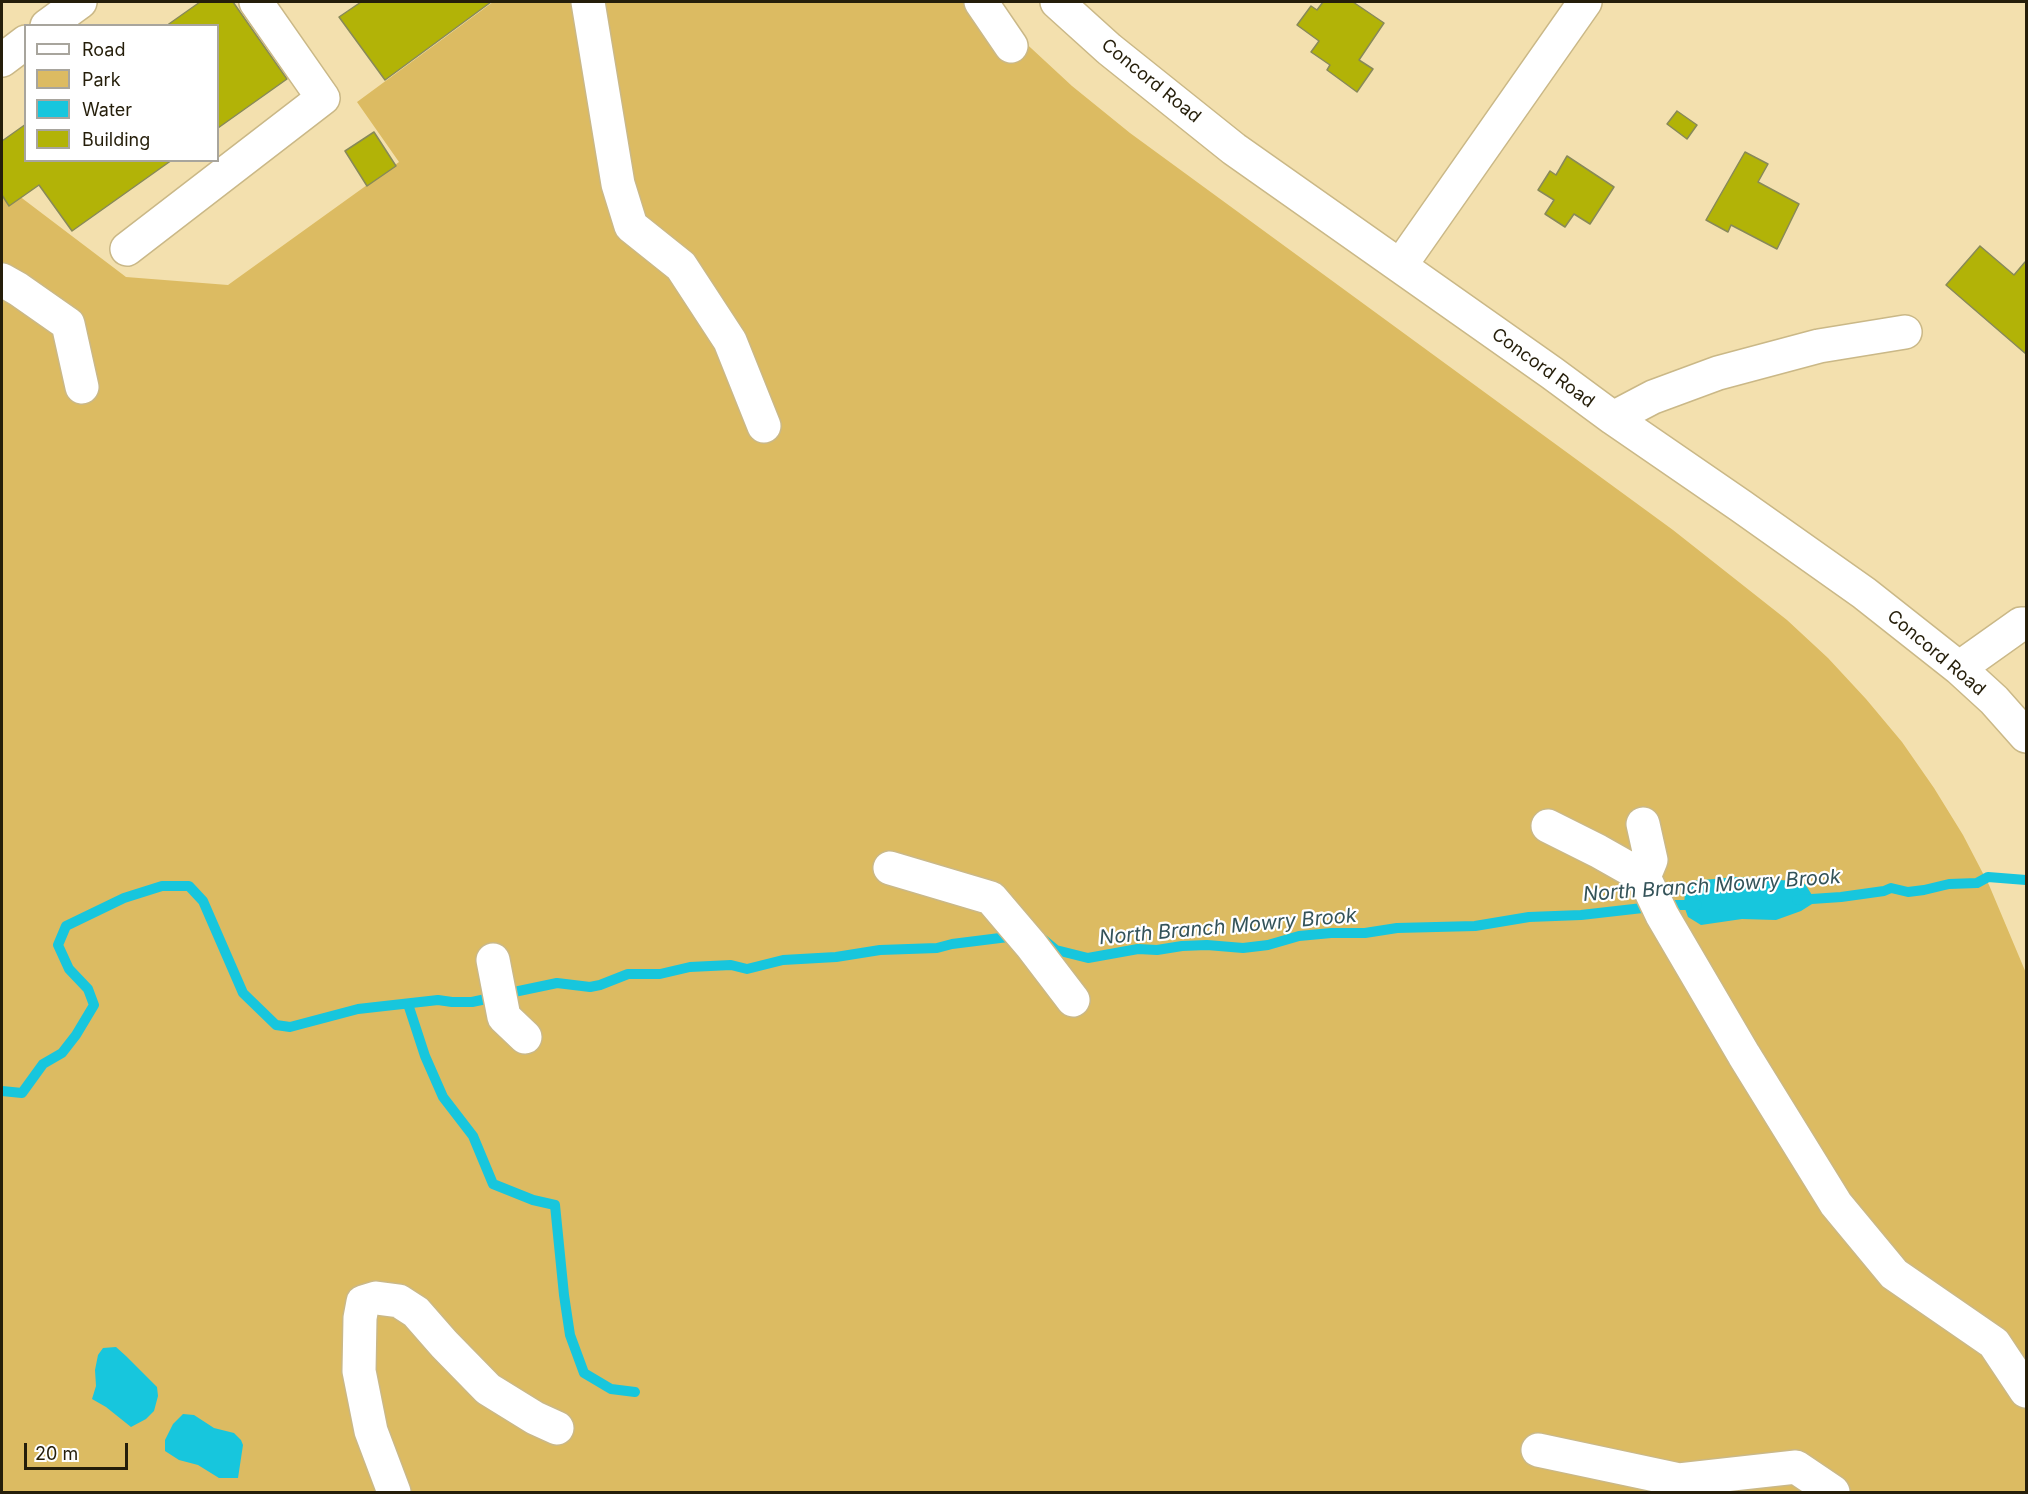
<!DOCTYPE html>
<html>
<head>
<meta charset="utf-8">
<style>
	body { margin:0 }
	#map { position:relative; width:2028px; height:1494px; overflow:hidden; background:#f3e0ae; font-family:Inter,sans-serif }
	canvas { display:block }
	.frame { position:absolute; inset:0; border:3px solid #251e0a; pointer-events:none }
	.legend { position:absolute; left:24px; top:24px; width:195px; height:138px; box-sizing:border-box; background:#fff; border:2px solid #a8a59d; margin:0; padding:8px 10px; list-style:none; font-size:18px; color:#251e0a }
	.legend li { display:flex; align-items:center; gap:12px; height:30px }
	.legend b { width:30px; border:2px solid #a8a59d }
	.scale { position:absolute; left:24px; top:1443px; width:104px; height:27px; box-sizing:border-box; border:3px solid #251e0a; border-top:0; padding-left:8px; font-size:18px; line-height:21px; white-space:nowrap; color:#251e0a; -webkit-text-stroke:4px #fff; paint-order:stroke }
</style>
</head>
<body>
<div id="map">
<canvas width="2028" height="1494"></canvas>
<div class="frame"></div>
<ul class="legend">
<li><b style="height:8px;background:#fff"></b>Road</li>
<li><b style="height:16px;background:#dcbb62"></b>Park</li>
<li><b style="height:16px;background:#17c6dd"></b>Water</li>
<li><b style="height:16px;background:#b2b307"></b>Building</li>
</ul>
<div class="scale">20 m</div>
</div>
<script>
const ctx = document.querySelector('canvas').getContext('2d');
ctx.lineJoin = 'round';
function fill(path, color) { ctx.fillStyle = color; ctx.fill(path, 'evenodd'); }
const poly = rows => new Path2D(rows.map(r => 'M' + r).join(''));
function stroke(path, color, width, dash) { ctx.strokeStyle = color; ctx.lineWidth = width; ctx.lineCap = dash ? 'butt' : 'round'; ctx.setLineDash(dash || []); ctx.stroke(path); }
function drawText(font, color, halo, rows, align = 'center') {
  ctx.font = font + ' Inter,sans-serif'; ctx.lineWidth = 4.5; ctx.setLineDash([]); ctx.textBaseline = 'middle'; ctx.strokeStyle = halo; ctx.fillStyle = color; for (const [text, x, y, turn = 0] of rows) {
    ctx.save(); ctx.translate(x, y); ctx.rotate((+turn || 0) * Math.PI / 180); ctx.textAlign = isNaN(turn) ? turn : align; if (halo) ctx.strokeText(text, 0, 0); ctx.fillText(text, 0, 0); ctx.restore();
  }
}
fill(poly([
	[493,2,984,2,1018,36,1072,86,1130,133,1673,530,1787,620,1828,658,1866,699,1902,742,1934,788,1963,835,1989,885,2026,973,2026,1492,2,1492,2,183,126,277,228,285,399,162,357,102]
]), '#dcbb62');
fill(poly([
	[1737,877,1794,881,1805,884,1812,895,1812,904,1801,911,1776,920,1742,919,1701,925,1688,917,1684,906,1685,892,1691,881],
	[116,1347,126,1356,157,1387,158,1396,154,1411,146,1419,131,1427,106,1407,92,1399,96,1386,95,1370,98,1355,103,1348],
	[183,1414,194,1415,214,1428,234,1433,241,1440,243,1445,238,1478,219,1478,198,1465,179,1460,165,1451,165,1440,173,1424]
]), '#17c6dd');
stroke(poly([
	[1797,900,1841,897,1884,891,1891,888,1908,892,1924,890,1949,884,1977,883,1988,877,2026,880],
	[1044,940,1056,950,1088,958,1138,949,1157,950,1182,946,1207,945,1243,948,1268,945,1299,936,1331,933,1365,933,1397,928,1475,926,1529,917,1581,915,1669,905,1697,905],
	[514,992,557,983,590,987,600,985,628,974,660,974,690,967,731,965,747,969,783,960,836,957,880,950,937,948,952,944,1016,936],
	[408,1004,425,1056,443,1097,473,1136,493,1184,533,1200,555,1205,564,1295,570,1335,584,1373,611,1389,635,1392],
	[2,1091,22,1093,43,1064,62,1053,76,1035,94,1005,88,989,69,969,58,945,66,926,124,898,162,886,189,886,203,901,243,993,276,1025,290,1027,358,1009,438,1000,452,1002,472,1002,486,999]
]), '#17c6dd', 10);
const building = poly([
	[200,2,233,2,287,79,218,128,218,26,166,26,200,2],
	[361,2,491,2,385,80,339,17,361,2],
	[1323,2,1353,2,1384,23,1359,60,1373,69,1357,92,1327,70,1330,65,1311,52,1319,41,1297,25,1311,6,1317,10,1323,2],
	[1677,111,1697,125,1687,139,1667,124,1677,111],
	[26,124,26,160,172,160,72,231,39,185,9,206,2,195,2,141,26,124],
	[374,132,396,166,367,186,345,151,374,132],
	[1745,152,1768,164,1758,182,1799,204,1777,249,1731,225,1728,232,1706,220,1745,152],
	[1567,156,1614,187,1590,224,1574,214,1565,227,1545,214,1554,200,1538,190,1550,171,1556,175,1567,156],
	[1980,246,2014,275,2025,262,2026,263,2026,354,1946,285,1980,246]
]);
fill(building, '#b2b307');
stroke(building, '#888958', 1.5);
const minor = poly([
	[588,2,618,184,631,226,681,266,730,341,764,426],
	[981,2,1011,46],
	[1057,2,1109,49,1234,149,1552,373,1613,418,1741,506,1864,593,1959,668,1994,700,2026,736],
	[47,26,80,2],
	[2,60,26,42],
	[127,249,323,98,256,2],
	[1400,266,1585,2],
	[2,280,18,289,68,324,82,387],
	[1613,418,1653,397,1718,373,1819,346,1905,332],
	[1959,668,2021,624,2026,624],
	[1643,824,1651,860,1644,877,1662,915,1744,1055,1836,1204,1894,1274,1994,1343,2026,1391],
	[1548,826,1598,851,1644,877],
	[890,868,991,898,1031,945,1073,1000],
	[493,960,504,1017,525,1037],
	[1538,1450,1679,1480,1796,1467,1833,1492],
	[394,1492,371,1431,359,1371,360,1318,363,1302,376,1298,399,1301,416,1312,444,1344,488,1389,535,1418,557,1428]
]);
stroke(minor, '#cab887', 36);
stroke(minor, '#fff', 33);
drawText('18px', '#251e0a', '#fff', [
	["Concord Road",1151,81,39],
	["Concord Road",1543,368,36],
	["Concord Road",1936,653,40]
]);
drawText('italic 20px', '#345359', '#fff', [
	["North Branch Mowry Brook",1712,886,-4],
	["North Branch Mowry Brook",1228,927,-5]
]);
</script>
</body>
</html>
